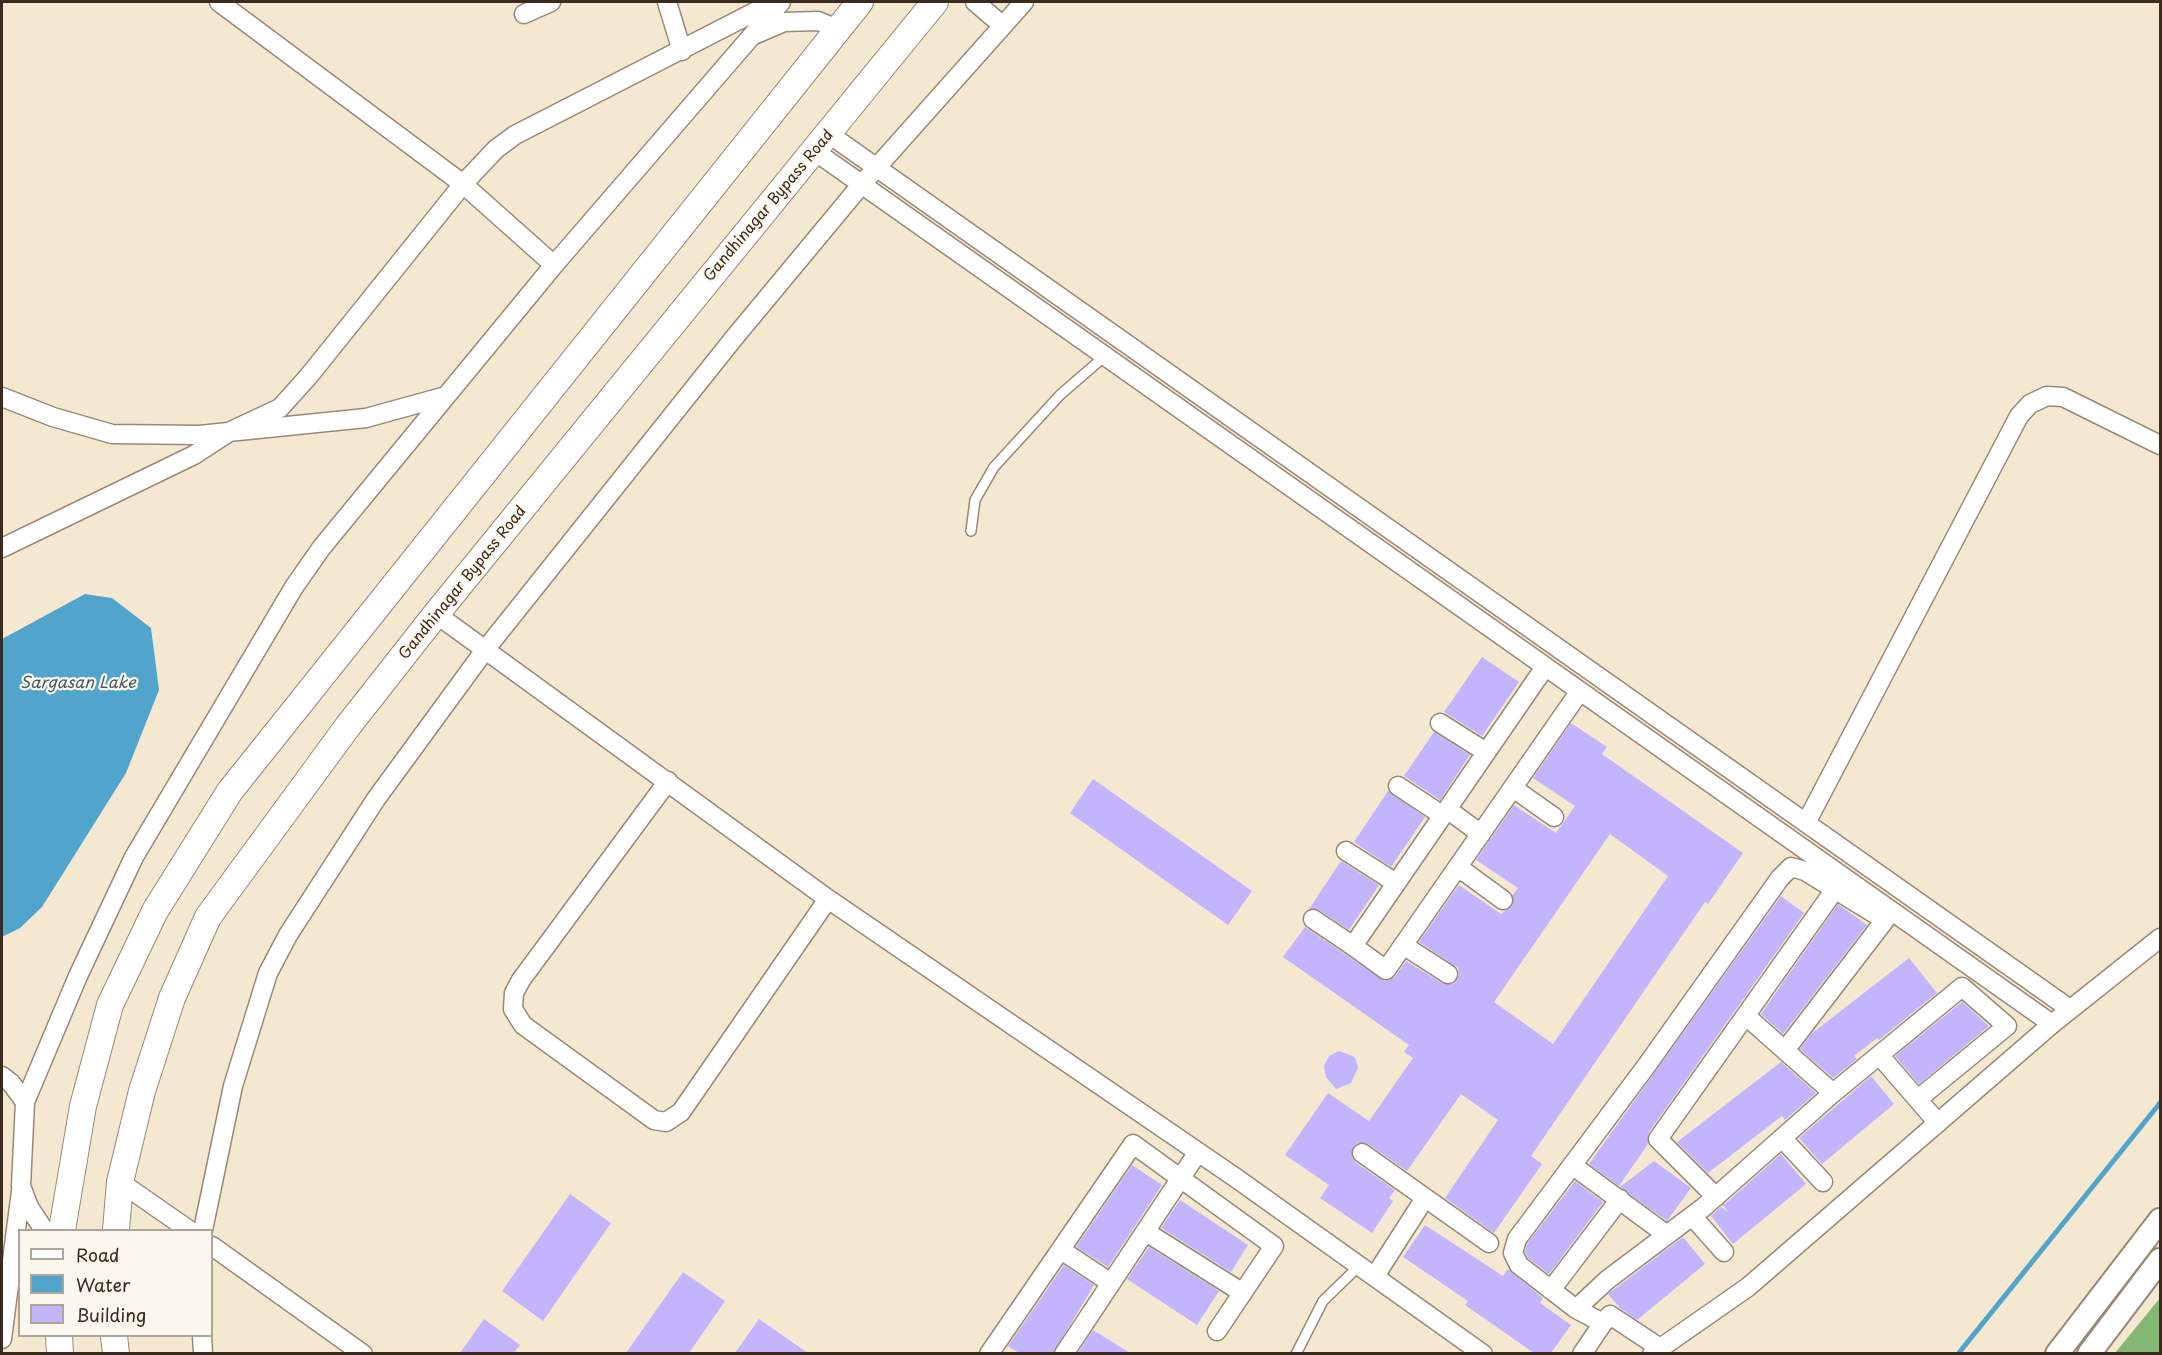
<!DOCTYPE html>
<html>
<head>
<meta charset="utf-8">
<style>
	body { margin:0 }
	#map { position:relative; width:2162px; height:1355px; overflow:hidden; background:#f5e8d0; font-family:"Playpen Sans",sans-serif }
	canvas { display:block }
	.frame { position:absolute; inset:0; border:3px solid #3b2a1e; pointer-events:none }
	.legend { position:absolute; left:18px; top:1229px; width:195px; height:108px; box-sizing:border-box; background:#fbf7ec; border:2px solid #aea59a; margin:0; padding:8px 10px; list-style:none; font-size:18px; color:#3b2a1e }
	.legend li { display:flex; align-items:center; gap:12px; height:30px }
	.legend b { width:30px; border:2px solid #aea59a }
</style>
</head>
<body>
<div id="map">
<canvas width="2162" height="1355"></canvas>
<div class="frame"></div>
<ul class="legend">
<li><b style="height:8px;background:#fff"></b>Road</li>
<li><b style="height:16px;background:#51a4cc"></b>Water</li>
<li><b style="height:16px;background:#c3b4fe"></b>Building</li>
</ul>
</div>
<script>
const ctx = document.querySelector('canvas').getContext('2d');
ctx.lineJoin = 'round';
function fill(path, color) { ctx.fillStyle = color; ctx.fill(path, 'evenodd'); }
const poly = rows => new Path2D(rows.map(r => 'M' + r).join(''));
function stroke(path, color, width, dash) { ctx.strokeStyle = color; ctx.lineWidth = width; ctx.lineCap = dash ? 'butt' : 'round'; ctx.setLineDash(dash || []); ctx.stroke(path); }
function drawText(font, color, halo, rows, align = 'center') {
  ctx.font = font + ' "Playpen Sans",sans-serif'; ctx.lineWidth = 4.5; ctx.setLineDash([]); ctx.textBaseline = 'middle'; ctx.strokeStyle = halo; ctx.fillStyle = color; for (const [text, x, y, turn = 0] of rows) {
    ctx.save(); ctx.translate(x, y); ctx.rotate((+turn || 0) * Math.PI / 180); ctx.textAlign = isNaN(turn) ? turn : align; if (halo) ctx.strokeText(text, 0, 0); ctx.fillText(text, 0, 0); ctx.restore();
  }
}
fill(poly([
	[2160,1298,2160,1353,2115,1353]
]), '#82b873');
fill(poly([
	[85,594,112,598,151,628,159,690,126,773,42,907,20,928,2,937,2,639]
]), '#51a4cc');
stroke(poly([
	[1958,1354,2160,1103]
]), '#51a4cc', 5);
fill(poly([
	[1482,657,1519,682,1482,736,1444,712],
	[1571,723,1607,747,1602,754,1743,853,1708,904,1705,902,1531,1156,1542,1164,1494,1233,1445,1198,1498,1120,1461,1094,1407,1171,1368,1144,1358,1143,1353,1147,1352,1157,1355,1162,1395,1190,1389,1198,1393,1201,1372,1233,1320,1198,1329,1185,1285,1155,1328,1093,1369,1121,1413,1058,1404,1052,1409,1045,1283,957,1305,927,1385,981,1395,977,1406,961,1442,983,1454,984,1459,975,1458,968,1419,942,1459,885,1501,914,1512,906,1513,895,1518,888,1476,860,1514,805,1556,833,1563,823,1575,806,1533,778],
	[1610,834,1668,876,1553,1044,1494,1002],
	[1434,732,1470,755,1440,800,1404,776],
	[1093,779,1252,891,1228,925,1070,813],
	[1388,791,1425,817,1391,867,1354,842],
	[1341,861,1379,885,1349,930,1319,910,1309,909],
	[1781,896,1804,913,1649,1132,1648,1144,1619,1186,1589,1164],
	[1838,904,1867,925,1783,1034,1761,1014],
	[1909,958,1937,993,1879,1040,1877,1038,1854,1056,1857,1059,1833,1078,1800,1049,1811,1034],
	[1962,1002,1989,1026,1919,1084,1895,1056],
	[1339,1051,1355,1057,1358,1068,1351,1083,1336,1089,1326,1077,1324,1066,1329,1056],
	[1781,1062,1816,1093,1785,1120,1782,1116,1708,1173,1677,1142],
	[1871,1076,1894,1104,1822,1164,1799,1138],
	[1781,1154,1806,1184,1733,1244,1711,1216,1721,1207,1728,1212,1723,1205,1725,1204],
	[1654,1161,1691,1188,1667,1221,1620,1187],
	[1132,1165,1162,1185,1108,1267,1076,1247],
	[1575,1181,1603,1202,1549,1274,1528,1258,1525,1252,1527,1244],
	[570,1194,611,1223,543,1321,502,1291],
	[1180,1200,1248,1245,1231,1272,1161,1228],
	[1425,1225,1503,1276,1508,1269,1543,1298,1540,1303,1571,1325,1551,1353,1534,1353,1465,1305,1468,1301,1403,1257],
	[1683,1237,1705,1264,1637,1320,1620,1308,1608,1294],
	[1149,1247,1219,1291,1197,1325,1127,1279],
	[1064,1265,1094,1285,1053,1353,1019,1353,1008,1346],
	[683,1272,725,1301,689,1353,626,1353],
	[484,1319,520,1345,514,1353,460,1353],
	[759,1319,808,1353,735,1353],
	[1093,1330,1130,1353,1078,1353]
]), '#c3b4fe');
const service = poly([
	[971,531,975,500,994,467,1060,395,1105,356],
	[1296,1354,1323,1301,1360,1265]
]);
const minor = poly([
	[219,2,463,184,554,265],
	[667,2,682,51],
	[975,2,1002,25],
	[524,14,551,2],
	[756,34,784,22,818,21,838,29],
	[829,134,2070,1009],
	[813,150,2052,1024],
	[2,397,53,417,112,434,199,435,366,418,446,396],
	[2,548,194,455,231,431,280,408,308,377,463,184,496,149,515,135,774,2],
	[436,614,828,899,1236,1178,1483,1354],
	[1545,667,1353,946,1386,970,1580,691],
	[1440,723,1486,752],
	[668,781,521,980,514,993,513,1009,523,1025,654,1120,666,1122,681,1112,828,899],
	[1398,786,1442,815],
	[1513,788,1554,817],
	[1447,809,1481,834],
	[1806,823,2019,416,2030,404,2047,396,2063,397,2160,445],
	[1346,851,1396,883],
	[1458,867,1503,900],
	[1313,919,1353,946],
	[1403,945,1448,974],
	[1746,1016,1833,1093],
	[1786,1049,1885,920,1805,871,1791,867,1780,878,1647,1065,1517,1239,1513,1253,1519,1265,1576,1309,1607,1280,1704,1207,1833,1093,1962,987,2007,1026,1918,1099],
	[1880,1056,1938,1123],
	[2,1076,11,1083,25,1102,21,1186,29,1207,44,1230],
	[25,1102,78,976,134,857,294,587,322,547,554,265,781,2],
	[1782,1138,1823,1182],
	[1362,1153,1489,1243],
	[1572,1165,1667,1235],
	[120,1182,189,1230],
	[1716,1197,1658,1139,1841,881],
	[1692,1216,1724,1252],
	[203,1230,233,1086,268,973,288,935,376,799,485,650,734,338,861,185,1024,2],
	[1146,1232,1243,1293],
	[212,1246,363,1354],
	[1061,1250,1111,1283],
	[1375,1276,1425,1198],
	[1551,1290,1620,1199],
	[1576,1309,1603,1323,1610,1315,1660,1348],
	[202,1336,203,1354],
	[2,1339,21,1191],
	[989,1354,1133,1144,1274,1246,1217,1331],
	[1064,1354,1198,1152],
	[1582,1354,1603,1323],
	[1652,1354,1748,1287,2052,1024,2160,938]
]);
const tertiary = poly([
	[2057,1354,2160,1220],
	[2089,1354,2160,1260]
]);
const secondary = poly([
	[62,1230,83,1106,110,1005,155,911,230,791,860,2],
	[116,1230,120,1182,142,1091,172,998,208,917,348,726,436,614,935,2],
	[59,1336,60,1354],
	[114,1336,116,1354]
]);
stroke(service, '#988977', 12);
stroke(minor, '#988977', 21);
stroke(tertiary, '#988977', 26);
stroke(secondary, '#988977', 28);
stroke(service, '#fff', 9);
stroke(minor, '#fff', 18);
stroke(tertiary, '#fff', 22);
stroke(secondary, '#fff', 26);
drawText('15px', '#3b2a1e', '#fbf7ec', [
	["Gandhinagar Bypass Road",769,206,-50],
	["Gandhinagar Bypass Road",463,583,-51]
]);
drawText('italic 16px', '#445b64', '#fbf7ec', [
	["Sargasan Lake",78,684]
]);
</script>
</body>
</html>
